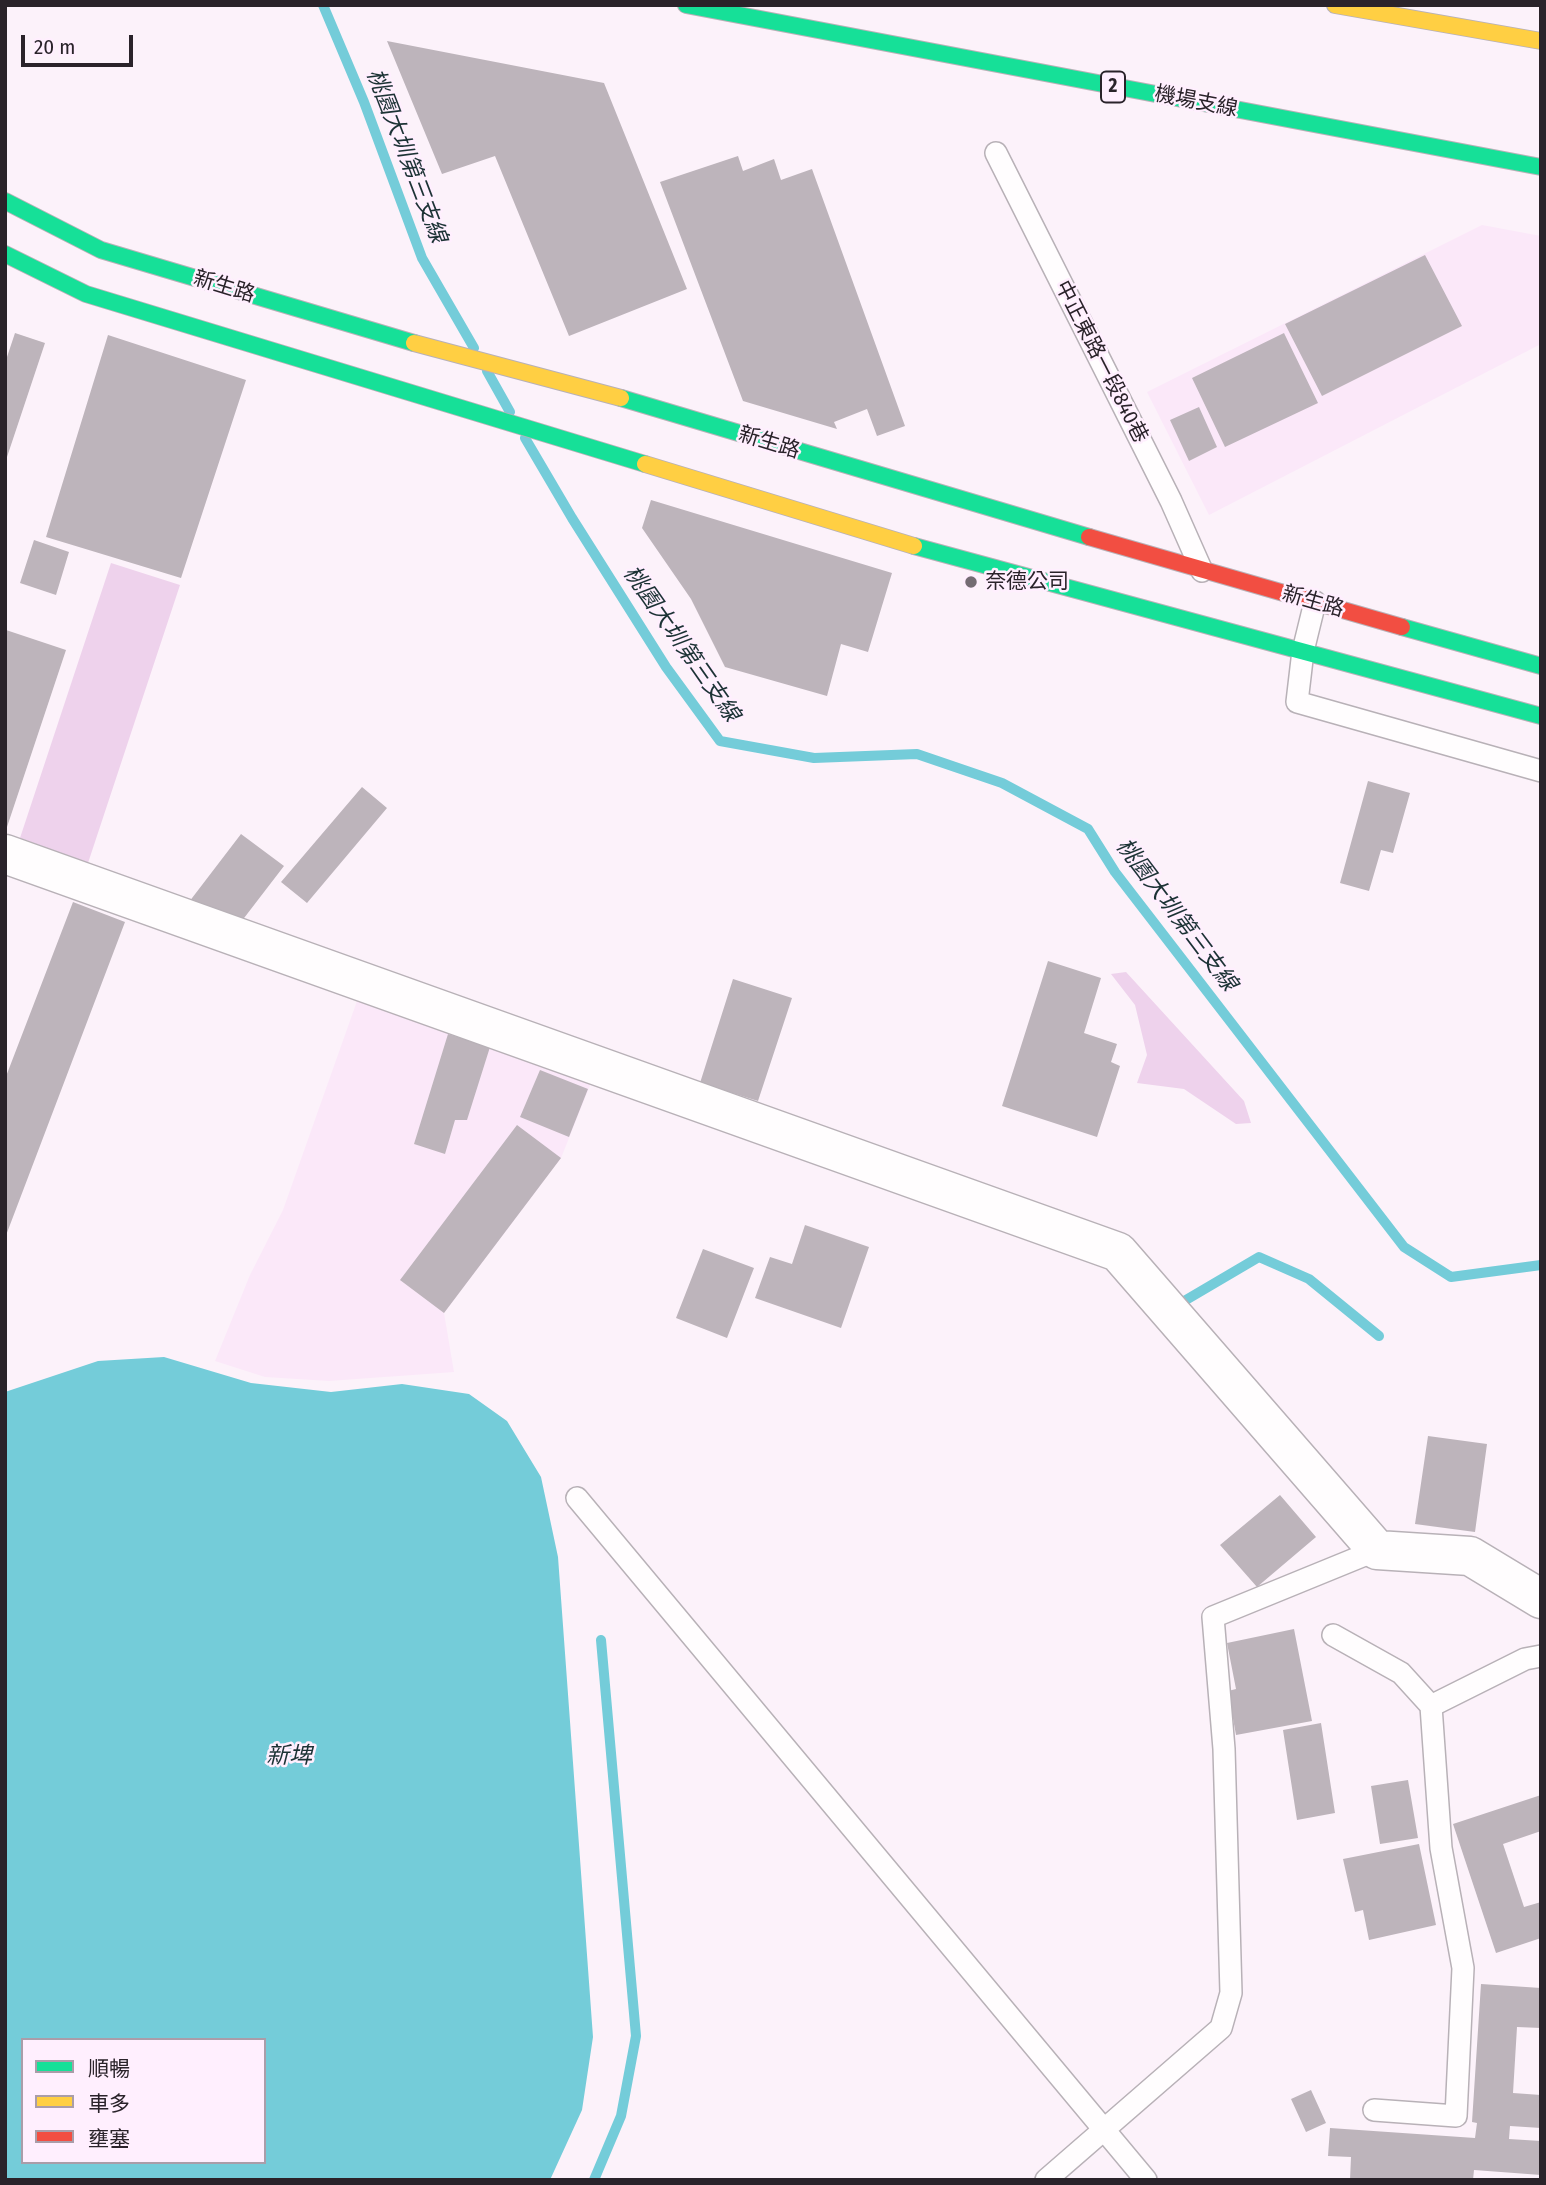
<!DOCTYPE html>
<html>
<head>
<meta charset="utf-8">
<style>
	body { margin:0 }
	#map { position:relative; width:1546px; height:2185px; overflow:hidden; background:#fcf2fa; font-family:"Fira Sans Condensed","Noto Sans TC",sans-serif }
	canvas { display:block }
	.frame { position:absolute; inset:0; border:7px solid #2a232a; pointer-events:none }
	.legend { position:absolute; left:21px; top:2038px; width:245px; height:126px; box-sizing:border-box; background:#ffeffe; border:2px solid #aa9da9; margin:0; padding:9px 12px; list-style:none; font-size:21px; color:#2a232a }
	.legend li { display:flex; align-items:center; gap:14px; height:35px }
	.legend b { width:35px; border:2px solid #aa9da9 }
	.scale { position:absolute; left:21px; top:35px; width:112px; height:32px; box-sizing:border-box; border:4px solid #2a232a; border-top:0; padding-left:9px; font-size:21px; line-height:24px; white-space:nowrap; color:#2a232a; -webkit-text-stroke:5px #ffeffe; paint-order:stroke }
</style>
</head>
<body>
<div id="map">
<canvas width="1546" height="2185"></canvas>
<div class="frame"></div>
<ul class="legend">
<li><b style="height:9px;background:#16e098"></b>順暢</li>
<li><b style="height:9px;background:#ffcf43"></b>車多</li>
<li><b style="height:9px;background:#f24e42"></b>壅塞</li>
</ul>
<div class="scale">20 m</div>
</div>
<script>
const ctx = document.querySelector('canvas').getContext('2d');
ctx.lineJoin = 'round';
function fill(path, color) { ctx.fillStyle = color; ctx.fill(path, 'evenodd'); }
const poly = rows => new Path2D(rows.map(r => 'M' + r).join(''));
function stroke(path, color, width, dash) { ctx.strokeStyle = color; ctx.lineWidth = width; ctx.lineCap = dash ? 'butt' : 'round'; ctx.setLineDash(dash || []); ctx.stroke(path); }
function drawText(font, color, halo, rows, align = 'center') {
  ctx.font = font + ' "Fira Sans Condensed","Noto Sans TC",sans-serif'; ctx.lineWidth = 5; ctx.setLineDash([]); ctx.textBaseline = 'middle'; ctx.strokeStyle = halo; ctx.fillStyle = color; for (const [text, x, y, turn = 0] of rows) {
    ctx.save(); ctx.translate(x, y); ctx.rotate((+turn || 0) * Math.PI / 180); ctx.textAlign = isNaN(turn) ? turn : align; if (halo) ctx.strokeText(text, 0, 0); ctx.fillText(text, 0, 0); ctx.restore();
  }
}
fill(poly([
	[1482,225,1541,236,1541,344,1209,515,1147,392],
	[357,1001,591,1083,561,1158,444,1313,454,1372,329,1381,265,1377,215,1361,250,1275,283,1210]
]), '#fbe8f9');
fill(poly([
	[111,563,180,585,88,863,20,838],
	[1126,972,1244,1101,1251,1123,1236,1124,1184,1089,1137,1083,1147,1055,1135,1005,1111,974]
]), '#eed2ec');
fill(poly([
	[164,1357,251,1383,331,1392,402,1384,469,1394,507,1421,541,1477,558,1557,593,2037,582,2110,550,2180,5,2180,5,1392,98,1361],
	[23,2040,264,2040,264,2162,23,2162]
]), '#74ccd9');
stroke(poly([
	[323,5,364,102,422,258,474,348],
	[487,371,510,412],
	[525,438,572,518,666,667,720,741,814,758,917,754,1002,783,1088,829,1115,872,1404,1247,1451,1277,1541,1265],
	[1174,1307,1259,1257,1309,1279,1379,1336],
	[594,2180,621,2116,636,2036,601,1640]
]), '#74ccd9', 10);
fill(poly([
	[387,41,604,83,687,289,569,336,495,156,442,174],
	[738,156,743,171,774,159,781,180,812,169,905,426,877,436,867,409,834,422,837,429,743,401,660,182],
	[1425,255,1462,326,1322,396,1285,324],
	[15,333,45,343,6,460,5,363],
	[1284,333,1318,403,1225,447,1192,378],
	[108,335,246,380,181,578,46,537],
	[1199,407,1217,447,1189,461,1170,420],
	[651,500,892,573,868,652,841,644,827,696,725,667,691,599,642,528],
	[34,540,69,552,56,595,20,583],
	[6,630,66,650,6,830,5,633],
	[1368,781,1410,793,1393,853,1381,850,1369,891,1340,883],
	[362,787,387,808,307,903,281,882],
	[241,834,284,866,241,922,189,902],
	[73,902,125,922,5,1238,5,1079],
	[1048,961,1101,978,1084,1033,1117,1044,1111,1062,1120,1066,1097,1137,1002,1106],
	[733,979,792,998,758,1101,700,1083],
	[448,1034,490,1047,467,1120,455,1120,445,1154,414,1144],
	[540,1070,588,1089,569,1137,520,1117],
	[517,1125,561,1158,444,1313,400,1280],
	[805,1225,869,1247,841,1328,755,1298,770,1257,792,1264],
	[703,1249,754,1268,727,1338,676,1318],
	[1428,1436,1487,1444,1475,1532,1415,1524],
	[1280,1495,1316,1537,1257,1587,1220,1545],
	[1294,1629,1312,1721,1236,1735,1228,1691,1236,1689,1227,1643],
	[1321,1723,1335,1813,1297,1820,1283,1730],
	[1408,1780,1418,1838,1380,1844,1371,1786],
	[1541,1795,1541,1831,1503,1844,1524,1907,1541,1902,1541,1938,1496,1953,1453,1824],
	[1419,1844,1436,1925,1369,1940,1363,1910,1355,1912,1343,1859],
	[1481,1984,1541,1988,1541,2028,1517,2027,1513,2093,1541,2095,1541,2128,1510,2126,1509,2139,1541,2141,1541,2175,1474,2170,1473,2180,1350,2180,1351,2157,1328,2156,1330,2128,1475,2138,1477,2123,1472,2122],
	[1311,2090,1326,2123,1306,2132,1291,2099]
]), '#bdb4bb');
const lane = poly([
	[996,153,1171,501,1202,571],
	[1315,602,1303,651,1297,702,1541,771],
	[577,1498,1146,2180],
	[1333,1635,1401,1673,1431,1706,1525,1659,1541,1656],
	[1374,2110,1456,2116,1463,1968,1441,1848,1431,1706],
	[1046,2180,1221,2028,1231,1993,1224,1749,1213,1617,1377,1550]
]);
const street = poly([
	[5,854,1118,1252,1377,1550,1470,1556,1541,1599]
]);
const fast = poly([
	[686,5,1541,167],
	[5,201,101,250,414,343],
	[5,254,86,294,645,464],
	[621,398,1089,537],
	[914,546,1541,716],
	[1402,627,1541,666]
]);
const slow = poly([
	[1335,5,1541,41],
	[414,343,621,398],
	[645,464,914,546]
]);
const jam = poly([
	[1089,537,1402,627]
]);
stroke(lane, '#b8b1b7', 24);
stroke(street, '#b8b1b7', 41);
stroke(fast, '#b8b1b7', 18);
stroke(slow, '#b8b1b7', 18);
stroke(jam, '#b8b1b7', 18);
stroke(lane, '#fffdfe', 21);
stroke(street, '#fffdfe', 38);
stroke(fast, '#16e098', 16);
stroke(slow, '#ffcf43', 16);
stroke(jam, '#f24e42', 16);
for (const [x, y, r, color] of [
	[971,582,7,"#746b73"]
]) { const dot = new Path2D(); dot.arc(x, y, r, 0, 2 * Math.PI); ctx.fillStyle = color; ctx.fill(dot); stroke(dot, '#ffeffe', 2.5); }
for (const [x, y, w] of [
	[1113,87,24]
]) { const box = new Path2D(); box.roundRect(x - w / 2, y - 15.5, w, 31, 5); ctx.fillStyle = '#ffeffe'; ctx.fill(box); stroke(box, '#2a232a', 2); }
drawText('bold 19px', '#2a232a', null, [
	["2",1113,87]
]);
drawText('21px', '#2a232a', '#ffeffe', [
	["機場支線",1196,102,11],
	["新生路",224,287,17],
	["中正東路一段840巷",1101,362,63],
	["新生路",769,443,17],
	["新生路",1313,602,16]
]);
drawText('21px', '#2a232a', '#ffeffe', [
	["奈德公司",985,582]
], 'left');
drawText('italic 23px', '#1c3235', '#ffeffe', [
	["桃園大圳第三支線",406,156,69],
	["桃園大圳第三支線",681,644,55],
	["桃園大圳第三支線",1176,915,53],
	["新埤",289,1757]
]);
</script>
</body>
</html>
